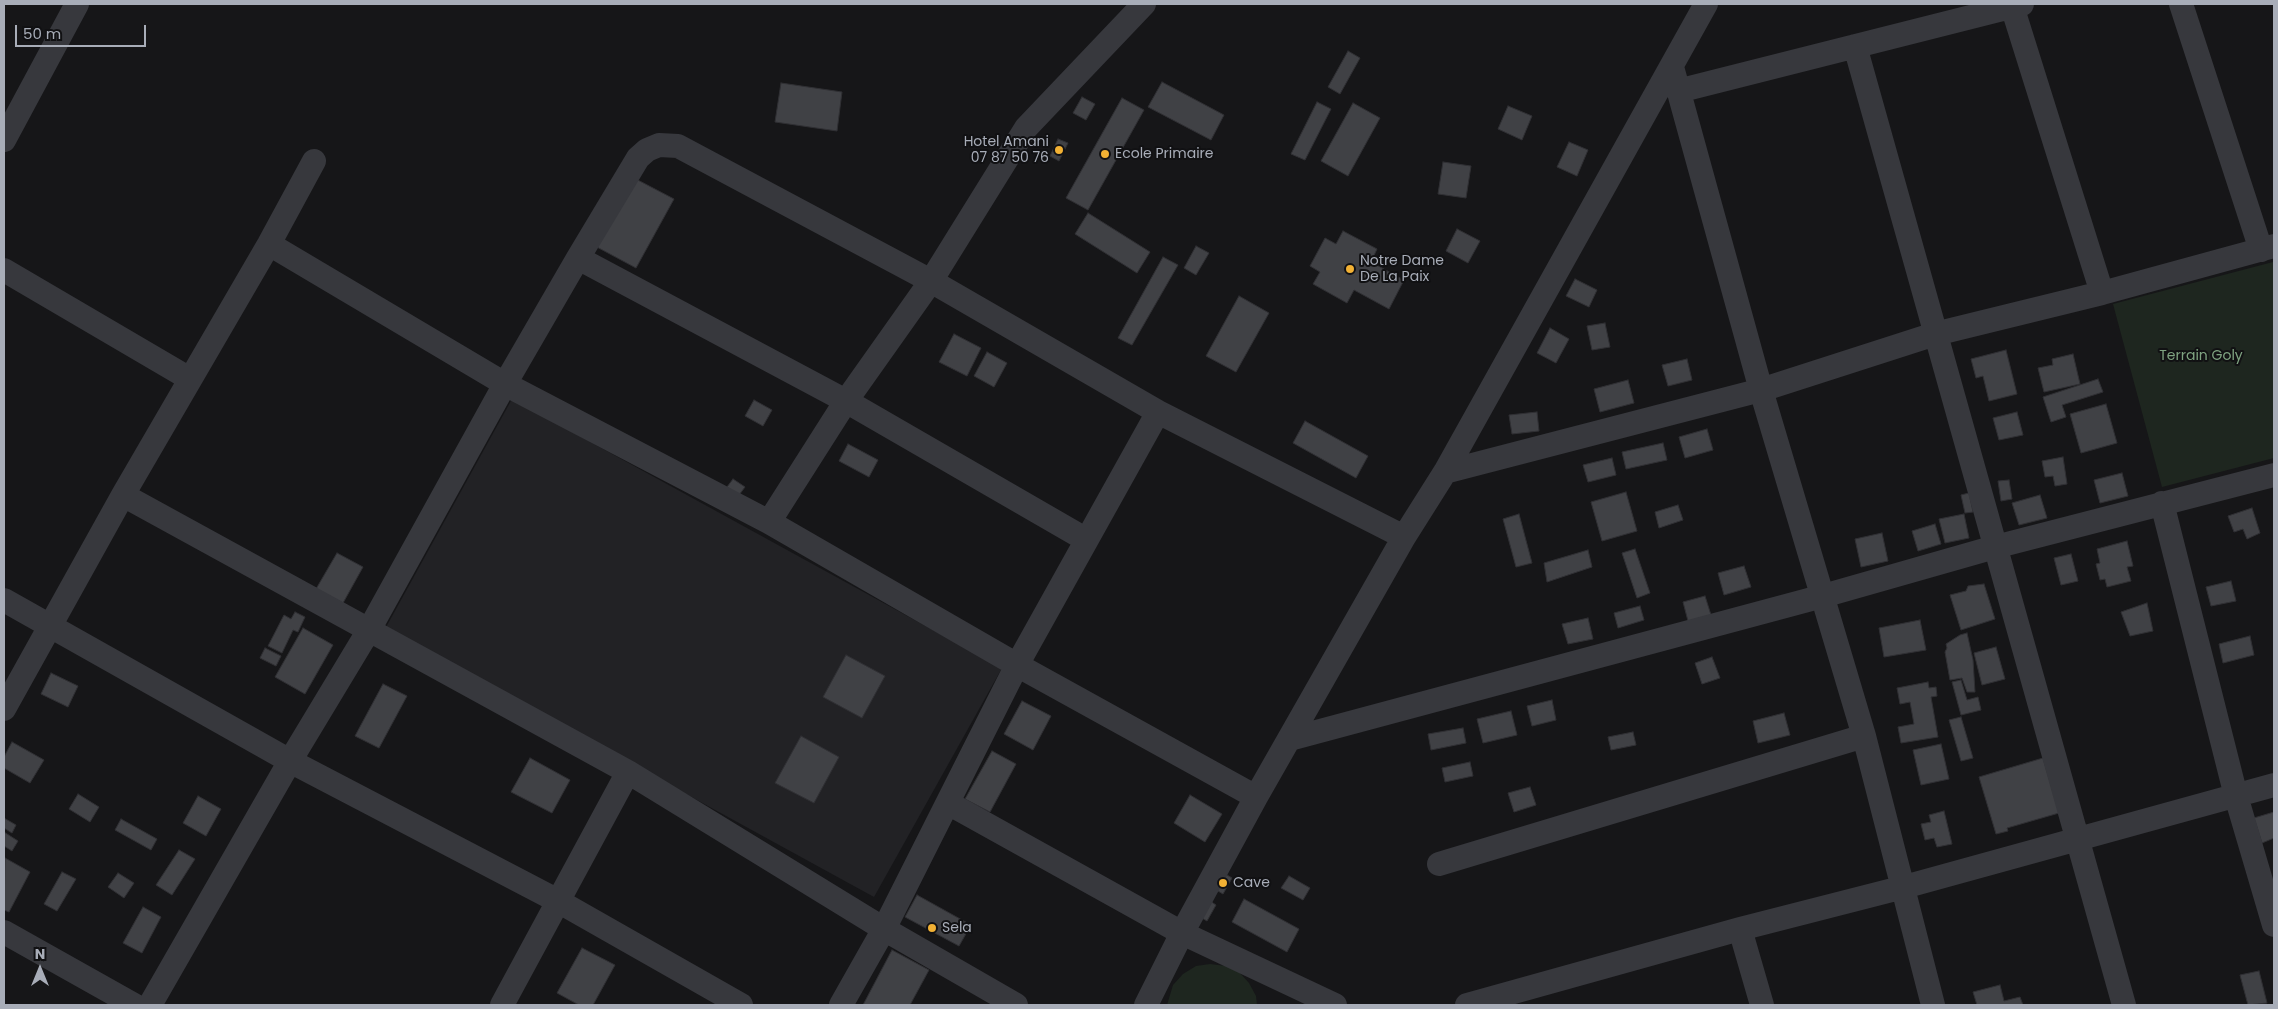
<!DOCTYPE html>
<html>
<head>
<meta charset="utf-8">
<style>
	body { margin:0 }
	#map { position:relative; width:2278px; height:1009px; overflow:hidden; background:#161618; font-family:Poppins,sans-serif }
	canvas { display:block }
	.frame { position:absolute; inset:0; border:5px solid #a8adb8; pointer-events:none }
	.north { position:absolute; left:15px; top:944px; width:50px; height:50px; -webkit-text-stroke:4px #111113; paint-order:stroke; rotate:0deg; font-size:14px; font-weight:700; line-height:20px; text-align:center; color:#a8adb8 }
	.north::after { content:''; display:block; margin:auto; width:18px; height:22px; background:#a8adb8; clip-path:polygon(50% 0,100% 100%,50% 72%,0 100%) }
	.scale { position:absolute; left:15px; top:25px; width:131px; height:22px; box-sizing:border-box; border:2px solid #a8adb8; border-top:0; padding-left:6px; font-size:15px; line-height:18px; white-space:nowrap; color:#a8adb8; -webkit-text-stroke:4px #111113; paint-order:stroke }
</style>
</head>
<body>
<div id="map">
<canvas width="2278" height="1009"></canvas>
<div class="frame"></div>
<div class="north">N</div>
<div class="scale">50 m</div>
</div>
<script>
const ctx = document.querySelector('canvas').getContext('2d');
ctx.lineJoin = 'round';
function fill(path, color) { ctx.fillStyle = color; ctx.fill(path, 'evenodd'); }
const poly = rows => new Path2D(rows.map(r => 'M' + r).join(''));
function stroke(path, color, width, dash) { ctx.strokeStyle = color; ctx.lineWidth = width; ctx.lineCap = dash ? 'butt' : 'round'; ctx.setLineDash(dash || []); ctx.stroke(path); }
function drawText(font, color, halo, rows, align = 'center') {
  ctx.font = font + ' Poppins,sans-serif'; ctx.lineWidth = 4; ctx.setLineDash([]); ctx.textBaseline = 'middle'; ctx.strokeStyle = halo; ctx.fillStyle = color; for (const [text, x, y, turn = 0] of rows) {
    ctx.save(); ctx.translate(x, y); ctx.rotate((+turn || 0) * Math.PI / 180); ctx.textAlign = isNaN(turn) ? turn : align; if (halo) ctx.strokeText(text, 0, 0); ctx.fillText(text, 0, 0); ctx.restore();
  }
}
fill(poly([
	[512,399,1002,668,874,897,385,629]
]), '#222225');
fill(poly([
	[2273,262,2274,458,2162,487,2113,304],
	[1210,964,1226,966,1239,972,1249,983,1256,996,1257,1005,1167,1005,1173,985,1183,974,1196,966]
]), '#1e261f');
const building = poly([
	[1348,51,1360,58,1340,94,1328,87,1348,51],
	[1162,82,1224,115,1211,140,1148,107,1162,82],
	[781,83,842,92,837,131,775,122,781,83],
	[1082,97,1095,104,1086,120,1073,113,1082,97],
	[1122,98,1144,110,1088,210,1066,198,1122,98],
	[1317,102,1331,109,1305,160,1291,154,1317,102],
	[1353,103,1380,118,1348,176,1321,161,1353,103],
	[1508,106,1532,116,1522,140,1498,129,1508,106],
	[1058,139,1068,143,1059,161,1050,156,1058,139],
	[1569,142,1588,150,1577,176,1557,167,1569,142],
	[1443,162,1471,166,1466,198,1438,194,1443,162],
	[632,177,674,199,636,268,595,246,632,177],
	[1088,213,1150,252,1137,273,1075,234,1088,213],
	[1457,229,1480,241,1468,263,1446,251,1457,229],
	[1343,231,1377,249,1371,262,1404,280,1389,309,1354,290,1347,303,1313,284,1320,272,1310,266,1325,238,1336,244,1343,231],
	[1196,246,1209,253,1196,275,1184,268,1196,246],
	[1163,257,1178,265,1132,345,1118,338,1163,257],
	[1575,279,1597,290,1589,307,1566,296,1575,279],
	[1239,296,1269,313,1236,372,1206,356,1239,296],
	[1605,323,1610,347,1592,350,1587,326,1605,323],
	[1550,328,1569,339,1556,363,1537,353,1550,328],
	[954,334,981,348,967,376,939,362,954,334],
	[2006,350,2017,394,1989,401,1983,376,1976,378,1971,359,2006,350],
	[987,352,1007,363,994,387,974,376,987,352],
	[2073,354,2080,384,2044,392,2038,368,2053,365,2052,359,2073,354],
	[1687,359,1692,380,1668,386,1662,365,1687,359],
	[2098,379,2103,392,2062,405,2066,417,2051,422,2043,397,2098,379],
	[1628,380,1634,403,1600,412,1594,389,1628,380],
	[754,400,772,410,763,426,745,416,754,400],
	[2106,404,2117,443,2081,453,2070,414,2106,404],
	[1537,412,1539,431,1512,434,1509,415,1537,412],
	[2017,412,2023,435,1999,440,1993,418,2017,412],
	[1305,421,1368,456,1356,478,1293,443,1305,421],
	[1707,429,1713,450,1685,458,1679,437,1707,429],
	[1663,443,1667,460,1626,469,1622,452,1663,443],
	[848,444,878,460,869,477,839,461,848,444],
	[2063,457,2067,484,2055,486,2053,476,2045,477,2042,461,2063,457],
	[1612,458,1616,475,1588,482,1583,465,1612,458],
	[2122,473,2128,496,2100,503,2094,480,2122,473],
	[733,479,745,487,739,495,727,487,733,479],
	[2009,480,2012,499,2001,501,1998,481,2009,480],
	[1626,492,1637,531,1602,541,1591,502,1626,492],
	[1969,493,1973,512,1965,513,1961,495,1969,493],
	[2040,495,2047,518,2019,525,2012,503,2040,495],
	[1678,505,1683,520,1659,528,1655,512,1678,505],
	[2252,508,2260,533,2247,539,2243,529,2234,532,2228,516,2252,508],
	[1519,514,1532,563,1516,567,1503,519,1519,514],
	[1964,514,1969,538,1945,543,1939,519,1964,514],
	[1935,524,1941,544,1918,551,1912,531,1935,524],
	[1882,533,1888,561,1861,567,1855,539,1882,533],
	[2127,541,2133,566,2127,567,2131,581,2107,587,2105,579,2100,580,2096,564,2100,563,2097,549,2127,541],
	[1635,549,1650,593,1637,598,1622,553,1635,549],
	[1588,550,1592,567,1547,582,1544,563,1588,550],
	[337,553,363,567,343,603,316,589,337,553],
	[2071,554,2078,581,2061,585,2054,558,2071,554],
	[1744,566,1751,587,1724,595,1718,573,1744,566],
	[2231,581,2236,601,2211,606,2206,587,2231,581],
	[1984,584,1995,619,1961,630,1950,595,1966,591,1968,586,1984,584],
	[1705,596,1711,615,1688,621,1683,602,1705,596],
	[2147,603,2153,631,2130,636,2121,612,2147,603],
	[1640,606,1644,620,1618,628,1614,613,1640,606],
	[295,612,305,617,298,632,293,630,282,653,268,646,284,615,291,619,295,612],
	[1588,618,1593,639,1568,644,1562,624,1588,618],
	[1920,620,1926,650,1884,657,1879,628,1920,620],
	[303,628,333,645,305,694,275,677,303,628],
	[1967,633,1973,660,1975,692,1967,692,1962,678,1950,680,1945,652,1947,648,1946,644,1960,635,1967,633],
	[2250,636,2254,655,2223,663,2219,644,2250,636],
	[1996,647,2005,679,1982,685,1974,653,1996,647],
	[265,648,281,656,276,666,260,658,265,648],
	[846,655,885,676,862,718,823,697,846,655],
	[1712,657,1720,678,1702,684,1695,663,1712,657],
	[51,673,78,686,68,707,41,694,51,673],
	[1961,680,1967,700,1978,697,1981,710,1961,715,1952,682,1961,680],
	[1928,682,1929,688,1936,687,1937,696,1931,697,1938,737,1901,743,1898,727,1914,724,1910,702,1900,704,1897,688,1928,682],
	[383,684,407,696,379,748,355,736,383,684],
	[1552,700,1556,720,1532,726,1527,706,1552,700],
	[1022,701,1051,716,1033,750,1004,734,1022,701],
	[1511,711,1517,735,1483,743,1477,719,1511,711],
	[1784,713,1790,735,1758,743,1753,721,1784,713],
	[1961,717,1973,758,1961,761,1949,720,1961,717],
	[1463,728,1466,743,1431,750,1428,734,1463,728],
	[1633,732,1636,745,1611,750,1608,737,1633,732],
	[801,736,839,757,814,803,775,783,801,736],
	[12,742,44,760,30,783,4,768,4,757,12,742],
	[1941,744,1949,779,1921,785,1913,750,1941,744],
	[992,751,1016,764,990,812,965,799,992,751],
	[530,758,570,780,552,813,511,792,530,758],
	[2043,758,2059,813,2007,828,2008,831,1996,834,1979,777,2043,758],
	[1470,762,1473,776,1445,782,1442,768,1470,762],
	[1530,787,1536,805,1514,812,1508,793,1530,787],
	[78,794,99,807,90,822,69,809,78,794],
	[1190,795,1222,814,1205,842,1174,823,1190,795],
	[198,796,221,809,206,836,183,823,198,796],
	[1944,811,1952,844,1937,847,1934,838,1925,840,1921,824,1931,822,1929,815,1944,811],
	[2274,812,2274,838,2262,843,2254,818,2274,812],
	[4,818,16,825,12,833,4,828,4,818],
	[121,819,157,839,151,850,115,830,121,819],
	[4,832,18,841,12,851,4,846,4,832],
	[179,850,195,859,172,895,156,885,179,850],
	[5,858,30,872,9,912,4,910,5,858],
	[62,872,76,879,57,911,44,904,62,872],
	[1222,872,1232,878,1223,894,1213,888,1222,872],
	[118,873,134,883,124,898,108,887,118,873],
	[1289,876,1310,888,1303,900,1281,888,1289,876],
	[917,895,971,925,959,946,905,917,917,895],
	[1207,899,1216,905,1207,921,1197,915,1207,899],
	[1244,899,1299,929,1287,952,1232,922,1244,899],
	[143,907,161,917,142,953,123,943,143,907],
	[582,948,615,965,593,1005,579,1005,557,993,582,948],
	[892,950,929,970,910,1005,863,1005,892,950],
	[2259,971,2267,1003,2248,1005,2240,975,2259,971],
	[2000,985,2004,1001,2020,997,2023,1005,1977,1005,1973,992,2000,985]
]);
fill(building, '#404145');
stroke(building, '#303034', 1);
stroke(poly([
	[2181,4,2261,250],
	[2012,6,2102,293],
	[1855,46,2124,1005],
	[1672,67,1761,390,1864,736,1933,1005],
	[1678,91,2022,4],
	[4,140,77,4],
	[269,244,505,384,769,522,1017,665,1256,797],
	[578,258,846,401,1085,539],
	[4,270,190,379],
	[1445,472,1761,390,1935,334,2102,293,2274,246],
	[123,495,628,772,884,929,1016,1005],
	[2162,503,2236,796,2274,925],
	[769,522,846,401,931,281,1026,128,1144,4],
	[4,600,290,761,558,901,741,1005],
	[4,709,123,495,269,244,314,161],
	[1290,739,1823,596,1995,547,2274,475],
	[948,803,1182,933,1335,1005],
	[1439,864,1864,736],
	[1740,929,1762,1005],
	[4,932,134,1005],
	[150,1005,290,761,369,630,505,384,578,258,638,158,647,150,659,145,678,146,931,281,1158,412,1404,537],
	[502,1005,628,772],
	[841,1005,884,929,1017,665,1158,412],
	[1146,1005,1182,933,1256,797,1404,537,1445,472,1706,4],
	[1467,1005,1740,929,1904,887,2274,785]
]), '#37383d', 24);
for (const [x, y, r, color] of [
	[1059,150,5,"#f2b134"],
	[1105,154,5,"#f2b134"],
	[1350,269,5,"#f2b134"],
	[1223,883,5,"#f2b134"],
	[932,928,5,"#f2b134"]
]) { const dot = new Path2D(); dot.arc(x, y, r, 0, 2 * Math.PI); ctx.fillStyle = color; ctx.fill(dot); stroke(dot, '#111113', 2); }
drawText('14px', '#a8adb8', '#111113', [
	["Hotel Amani",1049,142,"right"],
	["07 87 50 76",1049,158,"right"],
	["Ecole Primaire",1115,154],
	["Notre Dame",1360,261],
	["De La Paix",1360,277],
	["Cave",1233,883],
	["Sela",942,928]
], 'left');
drawText('14px', '#7fa381', '#111113', [
	["Terrain Goly",2201,356]
]);
</script>
</body>
</html>
